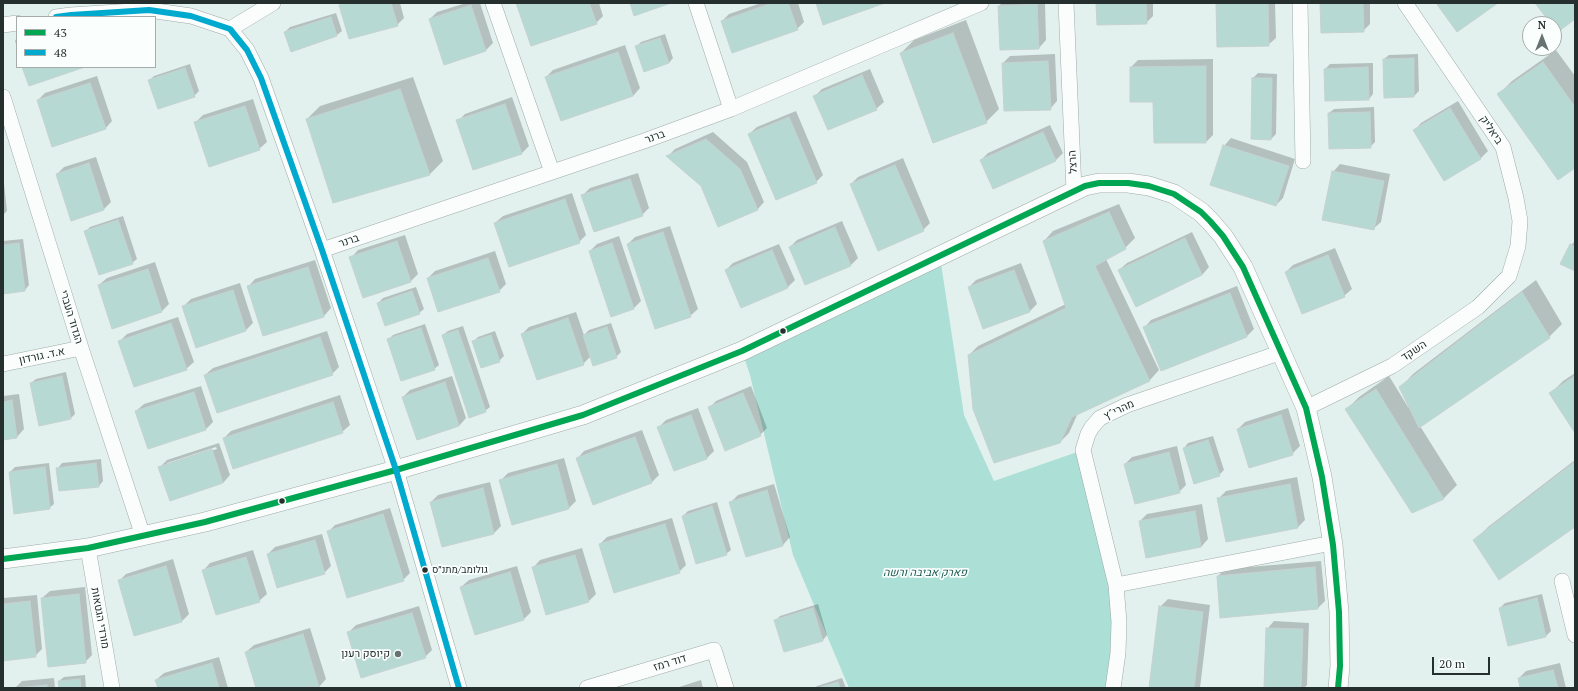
<!DOCTYPE html>
<html>
<head>
<meta charset="utf-8">
<style>
	body { margin:0 }
	#map { position:relative; width:1578px; height:691px; overflow:hidden; background:#e2f1ee; font-family:"PT Serif",serif }
	canvas { display:block }
	.frame { position:absolute; inset:0; border:4px solid #252f2d; pointer-events:none }
	.legend { position:absolute; left:16px; top:16px; width:140px; height:52px; box-sizing:border-box; background:#fafffe; border:1px solid #a5acaa; margin:0; padding:5px 7px; list-style:none; font-size:12px; color:#252f2d }
	.legend li { display:flex; align-items:center; gap:8px; height:20px }
	.legend b { width:20px; border:1px solid #a5acaa }
	.north { position:absolute; left:1522px; top:16px; width:40px; height:40px; box-sizing:border-box; background:#fafffe; border:1px solid #a5acaa; border-radius:50%; rotate:0deg; font-size:11px; font-weight:700; line-height:16px; text-align:center; color:#252f2d }
	.north::after { content:''; display:block; margin:auto; width:14px; height:18px; background:#677371; clip-path:polygon(50% 0,100% 100%,50% 72%,0 100%) }
	.scale { position:absolute; left:1432px; top:657px; width:58px; height:18px; box-sizing:border-box; border:2px solid #252f2d; border-top:0; padding-left:5px; font-size:12px; line-height:14px; white-space:nowrap; color:#252f2d; -webkit-text-stroke:3px #fafffe; paint-order:stroke }
</style>
</head>
<body>
<div id="map">
<canvas width="1578" height="691"></canvas>
<div class="frame"></div>
<ul class="legend">
<li><b style="height:5px;background:#00a651"></b>43</li>
<li><b style="height:5px;background:#00a9ce"></b>48</li>
</ul>
<div class="north">N</div>
<div class="scale">20 m</div>
</div>
<script>
const ctx = document.querySelector('canvas').getContext('2d');
ctx.lineJoin = 'round';
function fill(path, color) { ctx.fillStyle = color; ctx.fill(path, 'evenodd'); }
const poly = rows => new Path2D(rows.map(r => 'M' + r).join(''));
function stroke(path, color, width, dash) { ctx.strokeStyle = color; ctx.lineWidth = width; ctx.lineCap = dash ? 'butt' : 'round'; ctx.setLineDash(dash || []); ctx.stroke(path); }
function drawText(font, color, halo, rows, align = 'center') {
  ctx.font = font + ' "PT Serif",Heebo,serif'; ctx.lineWidth = 3.5; ctx.setLineDash([]); ctx.textBaseline = 'middle'; ctx.strokeStyle = halo; ctx.fillStyle = color; for (const [text, x, y, turn = 0] of rows) {
    ctx.save(); ctx.translate(x, y); ctx.rotate((+turn || 0) * Math.PI / 180); ctx.textAlign = isNaN(turn) ? turn : align; if (halo) ctx.strokeText(text, 0, 0); ctx.fillText(text, 0, 0); ctx.restore();
  }
}
fill(poly([
	[940,257,964,415,994,481,1083,450,1116,585,1113,688,849,688,793,555,750,375,742,351]
]), '#acdfd6');
fill(poly([
	[343,3,400,3,404,18,397,25,340,6],
	[466,3,480,3,493,43,486,50,430,19,437,12],
	[517,3,599,3,603,16,596,23],
	[761,3,798,3,804,22,797,29,722,21,729,14],
	[1002,3,1045,3,1046,40,1039,48,999,6],
	[1097,3,1153,3,1153,16,1146,23],
	[1217,3,1275,3,1276,38,1268,45],
	[1321,3,1370,3,1370,24,1363,31],
	[336,13,342,31,337,35,291,50,285,32,290,27],
	[966,20,999,109,986,122,901,53,914,40],
	[665,34,673,58,669,63,636,47,641,42],
	[17,38,17,47,15,41],
	[625,45,640,88,633,96,561,120,546,77,553,70],
	[1556,50,1575,76,1575,167,1499,94,1512,81],
	[1055,54,1057,101,1050,109,1003,63,1010,56],
	[1418,54,1419,91,1414,96,1384,59,1389,55],
	[1213,59,1213,135,1206,142,1154,101,1131,67,1138,60],
	[1373,63,1373,94,1369,99,1326,100,1325,69,1330,64],
	[190,64,199,91,194,96,150,80,154,76],
	[870,69,884,102,876,109,815,96,822,89],
	[1258,73,1277,74,1276,134,1271,139,1253,78],
	[97,76,112,121,105,129,38,100,45,93],
	[413,77,443,161,430,174,333,202,307,119,320,106],
	[512,97,529,146,522,153,458,121,465,114],
	[253,99,267,142,259,149,195,123,203,115],
	[1458,101,1488,151,1481,158,1444,180,1414,131,1421,123],
	[1374,107,1375,142,1370,147,1329,113,1334,109],
	[796,111,823,175,816,182,749,134,757,127],
	[1050,125,1063,153,1056,160,993,188,981,160,988,153],
	[713,132,747,162,764,202,757,210,702,186,668,156,675,149],
	[1231,138,1295,159,1283,198,1276,205,1224,146],
	[96,157,111,202,104,209,57,174,64,167],
	[903,158,930,223,923,230,851,184,858,177],
	[1340,164,1390,174,1381,222,1373,229,1333,172],
	[638,173,649,208,642,215,582,196,590,188],
	[3,174,7,211,3,215],
	[572,193,586,235,579,242,495,223,503,216],
	[1119,204,1135,238,1125,248,1106,259,1159,370,1150,380,1078,413,1069,433,1060,442,969,355,978,346,1066,304,1044,241,1053,231],
	[123,216,137,259,132,263,85,232,90,227],
	[842,221,858,258,851,265,790,247,797,240],
	[670,226,698,309,690,316,628,244,635,237],
	[1192,232,1209,267,1202,275,1136,306,1119,270,1127,263],
	[405,235,418,274,411,281,351,258,358,250],
	[619,236,641,301,634,308,612,316,590,251,597,244],
	[23,239,29,285,25,290,3,293,3,241],
	[1575,241,1575,270,1571,245],
	[779,244,795,280,788,287,726,270,733,263],
	[1335,248,1352,289,1344,296,1286,272,1293,265],
	[495,251,506,284,499,291,428,278,435,271],
	[315,260,331,308,324,316,264,335,248,287,255,279],
	[155,262,169,304,162,311,99,285,107,278],
	[1021,263,1037,304,1030,311,969,287,976,280],
	[1536,280,1562,324,1549,337,1420,426,1457,485,1444,498,1413,512,1346,410,1359,397,1389,376,1408,407,1410,407,1400,388,1413,374],
	[240,283,253,323,246,330,183,307,191,299],
	[1237,286,1254,329,1247,336,1161,370,1144,328,1151,320],
	[416,287,424,309,419,313,378,303,383,298],
	[576,312,584,335,589,330,611,323,621,352,616,357,591,356,583,364,522,334,529,327],
	[178,317,194,362,186,369,120,341,127,334],
	[425,324,439,365,434,369,388,340,393,335],
	[463,326,490,407,485,411,443,335,448,331],
	[327,331,339,367,332,374,205,375,213,368],
	[495,331,504,356,499,361,473,342,478,337],
	[66,372,75,414,71,418,31,383,36,379],
	[1575,373,1575,432,1550,394,1563,381],
	[452,376,466,418,459,426,403,397,410,390],
	[201,386,213,422,206,429,148,448,136,411,144,404],
	[751,386,767,428,760,435,709,408,716,401],
	[19,394,24,429,17,437,3,439,3,396],
	[340,395,350,425,342,432,224,438,231,431],
	[698,408,714,451,707,458,659,427,666,420],
	[1288,408,1300,446,1292,454,1238,429,1245,422],
	[642,430,659,475,652,482,594,503,577,459,584,451],
	[1213,436,1224,470,1219,475,1184,448,1188,443],
	[219,443,230,475,223,483,160,467,167,460],
	[216,447,217,449,167,465,167,463],
	[1177,446,1186,485,1179,492,1125,464,1132,457],
	[564,458,576,501,569,508,513,524,501,480,508,473],
	[101,459,103,481,99,486,58,468,62,463],
	[1575,460,1575,525,1475,540,1488,527],
	[49,463,54,504,49,508,10,472,15,467],
	[1297,477,1305,520,1298,527,1219,498,1226,491],
	[490,482,501,526,494,533,443,546,431,502,438,495],
	[774,484,790,537,783,545,747,556,731,502,738,495],
	[717,502,731,550,726,554,683,516,688,511],
	[1202,504,1208,539,1201,547,1140,521,1147,514],
	[390,508,410,573,403,580,328,532,335,525],
	[672,518,686,565,679,572,600,544,607,537],
	[322,534,331,566,324,573,268,554,275,547],
	[582,548,596,594,589,601,547,614,533,568,540,560],
	[253,550,267,594,259,601,203,571,210,563],
	[173,559,189,614,182,621,135,635,119,581,126,574],
	[1321,561,1325,601,1318,608,1218,576,1225,569],
	[517,566,531,612,524,619,461,587,469,580],
	[85,587,92,655,85,662,42,598,50,591],
	[1542,594,1551,631,1546,636,1509,644,1500,608,1505,603],
	[37,595,42,649,35,656,3,660,3,598],
	[1168,599,1210,605,1200,688,1150,688,1160,607],
	[818,604,827,635,823,640,785,651,776,620,780,616],
	[419,606,432,650,425,657,348,633,356,625],
	[1274,621,1309,623,1307,685,1304,688,1265,688,1267,629],
	[310,628,326,679,319,687,314,688,257,688,246,652,254,645],
	[219,657,228,688,159,688,156,680,164,673],
	[1560,663,1566,688,1521,688,1519,678,1526,671],
	[85,675,86,688,60,688,59,681,64,677],
	[54,678,55,688,15,688,22,681],
	[842,678,846,688,814,688,817,686],
	[701,680,703,688,676,688]
]), '#0003');
const building = poly([
	[348,3,391,3,398,26,349,39,339,5,348,3],
	[516,3,589,3,597,24,531,46,516,3],
	[630,3,671,3,634,16,630,3],
	[772,3,788,3,798,30,732,53,721,21,772,3],
	[816,3,885,3,823,25,816,3],
	[1096,3,1146,3,1147,24,1097,25,1096,3],
	[1216,3,1268,3,1269,46,1217,47,1216,3],
	[1320,3,1363,3,1364,32,1321,33,1320,3],
	[1436,3,1498,3,1457,32,1436,3],
	[1535,3,1575,3,1575,19,1558,32,1554,27,1554,24,1551,24,1535,3],
	[1037,4,1039,49,1000,50,998,6,1037,4],
	[471,5,486,51,444,65,429,19,471,5],
	[331,17,337,36,291,52,284,32,331,17],
	[953,33,987,123,933,143,900,53,953,33],
	[660,38,669,63,644,72,635,46,660,38],
	[618,52,633,96,561,121,545,77,618,52],
	[1414,58,1414,97,1384,98,1383,59,1414,58],
	[1048,61,1051,110,1004,111,1002,63,1048,61],
	[1543,62,1575,107,1575,168,1558,180,1497,94,1543,62],
	[1206,66,1206,143,1154,143,1153,102,1130,102,1130,67,1206,66],
	[22,67,85,67,29,86,22,67],
	[1368,67,1369,100,1325,101,1324,69,1368,67],
	[185,68,195,97,158,109,148,80,185,68],
	[862,75,877,110,828,130,813,96,862,75],
	[1252,78,1272,78,1271,140,1251,139,1252,78],
	[90,83,106,129,52,147,37,100,90,83],
	[400,89,430,175,333,203,306,119,400,89],
	[505,104,522,154,473,170,456,120,505,104],
	[245,106,260,150,209,167,194,122,245,106],
	[1450,108,1481,159,1444,181,1413,130,1450,108],
	[1370,112,1371,148,1329,149,1328,113,1370,112],
	[789,117,817,183,776,200,748,134,789,117],
	[1043,132,1056,161,993,189,980,160,1043,132],
	[706,139,740,169,758,210,718,227,701,186,666,156,706,139],
	[1223,145,1289,166,1276,206,1210,185,1223,145],
	[89,163,104,210,71,221,56,174,89,163],
	[895,165,924,231,878,251,850,184,895,165],
	[1332,171,1384,181,1374,230,1322,220,1332,171],
	[630,179,643,216,594,232,581,195,630,179],
	[565,199,580,243,509,267,494,223,565,199],
	[1109,212,1126,249,1095,266,1150,381,1072,417,1060,443,994,463,973,409,968,355,1066,308,1043,241,1109,212],
	[118,220,133,264,99,275,84,231,118,220],
	[835,227,851,266,805,285,789,247,835,227],
	[663,232,691,317,655,329,627,244,663,232],
	[1185,238,1202,275,1136,307,1118,270,1185,238],
	[397,241,411,282,363,298,349,257,397,241],
	[19,243,25,291,3,294,3,245,19,243],
	[612,243,634,309,611,317,589,251,612,243],
	[1570,244,1575,247,1575,271,1560,264,1570,244],
	[772,250,788,288,741,308,725,270,772,250],
	[1328,255,1345,297,1302,314,1285,272,1328,255],
	[488,258,500,292,438,312,427,278,488,258],
	[308,267,324,317,263,336,247,286,308,267],
	[148,269,162,312,112,329,98,285,148,269],
	[1014,270,1030,312,983,329,968,287,1014,270],
	[233,290,246,331,196,348,182,306,233,290],
	[412,291,420,314,385,326,377,303,412,291],
	[1522,292,1550,338,1419,428,1399,387,1522,292],
	[1230,293,1247,337,1161,371,1143,327,1230,293],
	[568,318,584,365,537,380,521,334,568,318],
	[171,323,187,370,134,387,118,341,171,323],
	[607,327,617,358,593,366,583,335,607,327],
	[421,328,435,370,401,381,387,339,421,328],
	[458,330,486,412,469,418,442,335,458,330],
	[491,335,500,362,481,368,472,341,491,335],
	[320,337,333,375,217,413,204,375,320,337],
	[62,376,71,419,39,426,30,383,62,376],
	[1575,376,1575,433,1549,393,1575,376],
	[445,382,459,426,417,440,402,397,445,382],
	[1376,389,1444,499,1412,513,1345,409,1376,389],
	[194,392,206,430,148,449,135,411,194,392],
	[743,393,761,436,725,451,708,407,743,393],
	[12,400,17,438,3,440,3,402,12,400],
	[333,402,343,433,233,469,223,438,333,402],
	[691,415,707,459,674,471,657,427,691,415],
	[1281,415,1293,455,1249,468,1237,429,1281,415],
	[635,437,652,483,593,505,576,458,635,437],
	[1208,440,1220,476,1194,484,1183,448,1208,440],
	[212,449,223,483,170,501,158,467,212,449],
	[1169,452,1180,493,1135,504,1124,464,1169,452],
	[96,463,99,487,59,491,56,468,96,463],
	[1573,463,1575,466,1575,527,1499,580,1473,540,1573,463],
	[557,464,569,509,512,525,499,480,557,464],
	[45,467,50,509,14,514,9,472,45,467],
	[1290,484,1298,528,1226,542,1217,498,1290,484],
	[483,488,494,534,442,547,430,502,483,488],
	[767,490,783,546,746,557,729,502,767,490],
	[712,506,727,555,696,564,682,516,712,506],
	[1195,511,1201,547,1146,558,1139,521,1195,511],
	[383,514,404,581,347,598,327,531,383,514],
	[665,524,680,573,614,593,599,544,665,524],
	[315,540,325,574,277,588,267,554,315,540],
	[575,555,589,602,546,615,532,567,575,555],
	[246,557,260,602,216,615,202,570,246,557],
	[166,566,182,622,134,636,118,580,166,566],
	[1315,567,1318,609,1220,618,1217,576,1315,567],
	[510,572,524,620,475,635,460,587,510,572],
	[79,594,86,663,48,667,41,598,79,594],
	[1537,598,1546,637,1508,646,1499,608,1537,598],
	[30,601,36,657,3,661,3,604,30,601],
	[1159,606,1203,612,1194,688,1149,688,1159,606],
	[813,608,823,641,784,652,774,620,813,608],
	[412,613,426,658,361,678,347,632,412,613],
	[1266,628,1303,629,1301,688,1264,688,1266,628],
	[303,634,319,687,256,688,245,652,303,634],
	[212,663,219,688,158,688,155,680,212,663],
	[1553,670,1558,688,1520,688,1518,678,1553,670],
	[80,679,81,688,59,688,58,681,80,679],
	[838,682,840,688,817,688,838,682],
	[47,685,47,688,15,688,47,685]
]);
fill(building, '#b7d9d4');
stroke(building, '#c5d1cf', 1);
const minor = poly([
	[493,3,552,172],
	[696,3,731,109],
	[1066,3,1074,191],
	[1300,3,1303,161],
	[56,17,71,15,149,10,191,16,230,29,247,50,261,78,322,250,396,470,459,688],
	[3,25,17,23],
	[230,29,273,3],
	[3,97,81,348,143,536],
	[322,250,644,141,731,109,981,3],
	[3,364,81,348],
	[1306,408,1392,366,1478,307,1509,276,1518,246,1520,221,1516,198,1503,147,1405,3],
	[88,548,112,688],
	[1562,581,1575,635],
	[1116,585,1332,543],
	[587,688,714,650,726,688],
	[1113,688,1118,653,1119,622,1116,585,1083,450,1088,434,1092,427,1100,418,1127,405,1282,352]
]);
const tertiary = poly([
	[3,559,88,548,205,522,396,470,583,415,742,351,1085,186,1099,183,1128,183,1149,186,1174,194,1201,212,1210,221,1223,236,1243,267,1306,408,1322,477,1333,545,1339,612,1340,666,1338,688]
]);
stroke(minor, '#9faba8', 16);
stroke(tertiary, '#9faba8', 20);
stroke(minor, '#fbfdfc', 15);
stroke(tertiary, '#fbfdfc', 19);
stroke(poly([
	[3,559,88,548,205,522,396,470,583,415,742,351,1085,186,1099,183,1128,183,1149,186,1174,194,1201,212,1210,221,1223,236,1243,267,1306,408,1322,477,1333,545,1339,612,1340,666,1338,688]
]), '#00a651', 6);
stroke(poly([
	[56,17,71,15,149,10,191,16,230,29,247,50,261,78,322,250,396,470,459,688]
]), '#00a9ce', 6);
for (const [x, y, r, color] of [
	[783,331,3.5,"#252f2d"],
	[282,501,3.5,"#252f2d"],
	[425,570,3.5,"#252f2d"],
	[398,654,4,"#677371"]
]) { const dot = new Path2D(); dot.arc(x, y, r, 0, 2 * Math.PI); ctx.fillStyle = color; ctx.fill(dot); stroke(dot, '#fafffe', 1.5); }
drawText('10px', '#252f2d', '#fafffe', [
	["גולומב/מתנ״ס",432,570]
], 'left');
drawText('11px', '#252f2d', '#fafffe', [
	["ביאליק",1491,130,56],
	["ברנר",655,137,-20],
	["הרצל",1073,162,-93],
	["ברנר",349,241,-19],
	["הגדוד העברי",71,317,73],
	["השקד",1414,351,-34],
	["א.ד. גורדון",42,356,-12],
	["מהרי\"ץ",1119,410,-25],
	["מורדי הגטאות",100,618,80],
	["דוד רמז",670,663,-17]
]);
drawText('italic 11px', '#1b574e', '#fafffe', [
	["פארק אביבה ורשה",925,573]
]);
drawText('11px', '#252f2d', '#fafffe', [
	["קיוסק רענן",390,654]
], 'right');
</script>
</body>
</html>
